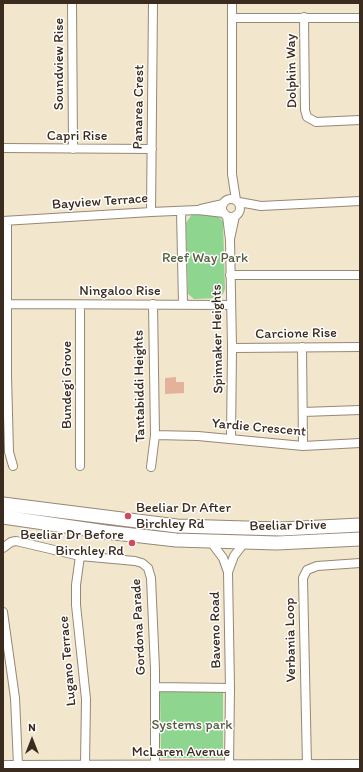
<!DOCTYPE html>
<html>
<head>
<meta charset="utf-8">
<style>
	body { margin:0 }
	#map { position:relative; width:363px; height:772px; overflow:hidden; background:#f2e6cd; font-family:Itim,sans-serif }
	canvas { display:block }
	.frame { position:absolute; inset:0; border:4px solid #3b2a1e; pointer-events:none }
	.north { position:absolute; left:12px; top:720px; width:40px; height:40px; -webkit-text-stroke:3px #fff; paint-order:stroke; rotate:0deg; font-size:11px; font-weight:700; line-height:16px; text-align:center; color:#3b2a1e }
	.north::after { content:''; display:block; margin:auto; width:14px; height:18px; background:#3b2a1e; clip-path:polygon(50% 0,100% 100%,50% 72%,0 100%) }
</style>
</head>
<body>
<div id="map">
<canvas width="363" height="772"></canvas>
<div class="frame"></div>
<div class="north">N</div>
</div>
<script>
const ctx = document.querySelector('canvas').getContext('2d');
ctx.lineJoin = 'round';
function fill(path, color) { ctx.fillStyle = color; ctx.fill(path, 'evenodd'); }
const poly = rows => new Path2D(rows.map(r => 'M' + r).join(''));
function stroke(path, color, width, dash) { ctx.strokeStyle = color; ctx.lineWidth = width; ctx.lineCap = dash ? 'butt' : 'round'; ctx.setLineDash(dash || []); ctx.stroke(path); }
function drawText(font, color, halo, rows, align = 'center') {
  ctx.font = font + ' Itim,sans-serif'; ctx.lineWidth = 3; ctx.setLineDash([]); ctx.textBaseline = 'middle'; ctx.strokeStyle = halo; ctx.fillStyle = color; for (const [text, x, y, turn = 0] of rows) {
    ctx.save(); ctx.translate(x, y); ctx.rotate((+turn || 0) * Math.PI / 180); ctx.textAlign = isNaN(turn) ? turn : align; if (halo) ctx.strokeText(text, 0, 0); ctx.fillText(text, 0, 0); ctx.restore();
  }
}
fill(poly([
	[192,214,216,214,223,221,225,289,223,294,218,298,194,299,188,294,186,223],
	[160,691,223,691,223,758,161,758]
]), '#8ed58f');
fill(poly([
	[176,377,176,382,184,382,184,393,165,394,165,378]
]), '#e4b19a');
const minor = poly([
	[72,3,73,149],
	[232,3,232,174,236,200],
	[304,17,305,110,307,117,316,122,360,120],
	[232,18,360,18],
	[3,148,152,149],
	'222 208a9 9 0 1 1 18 0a9 9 0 1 1-18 0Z',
	[239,202,261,206,360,201],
	[201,209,223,204],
	[181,211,183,304],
	[151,212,153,3],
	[227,216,230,240,232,348,231,438],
	[3,221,151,212,198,210,224,213],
	[7,221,7,376,9,452,13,466],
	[230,239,235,216],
	[230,275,360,275],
	[8,304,231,305],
	[302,347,303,446],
	[232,348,360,347],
	[303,412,360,410],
	[155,435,198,436,303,446,360,443],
	[80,466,80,305],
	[151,467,155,435,153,304],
	[211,542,223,558,228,572,230,688],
	[3,548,11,542,16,541,80,556,135,561,142,563,148,568,151,578,155,669,155,765],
	[80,556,76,585,76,605,86,699,85,765],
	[228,572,234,556,244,543],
	[3,612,15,698,18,765],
	[155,687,230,688,229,765],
	[3,765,360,764],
	[307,765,303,578,307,570,317,566,360,563]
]);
const trunk = poly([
	[3,504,177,526,281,529,360,525],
	[3,517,106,532,176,540,277,543,360,539]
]);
stroke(minor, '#968876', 10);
stroke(trunk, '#968876', 15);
stroke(minor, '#fff', 8);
stroke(trunk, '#fff', 13);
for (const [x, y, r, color] of [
	[128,516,4,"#d1495b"],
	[132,543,4,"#d1495b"]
]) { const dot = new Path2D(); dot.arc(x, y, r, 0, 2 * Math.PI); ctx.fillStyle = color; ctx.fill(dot); stroke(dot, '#fff', 1.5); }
drawText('14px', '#3b2a1e', '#fff', [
	["Soundview Rise",59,64,-90],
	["Dolphin Way",292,71,-91],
	["Panarea Crest",139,107,-89],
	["Capri Rise",77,136],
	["Bayview Terrace",100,202,-4],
	["Ningaloo Rise",120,291],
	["Carcione Rise",296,334,-1],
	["Spinnaker Heights",218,339,-91],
	["Bundegi Grove",67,385,-90],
	["Tantabiddi Heights",140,386,-91],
	["Yardie Crescent",259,428,5],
	["Beeliar Drive",288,526,-1],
	["Gordona Parade",139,627,-93],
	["Baveno Road",216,630,-91],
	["Verbania Loop",291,640,-91],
	["Lugano Terrace",68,661,-95],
	["McLaren Avenue",181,752]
]);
drawText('14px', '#545d40', '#fff', [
	["Reef Way Park",205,258],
	["Systems park",192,725]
]);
drawText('14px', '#3b2a1e', '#fff', [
	["Beeliar Dr After",136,508],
	["Birchley Rd",136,524],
	["Beeliar Dr Before",124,535,"right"],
	["Birchley Rd",124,551,"right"]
], 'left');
</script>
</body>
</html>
